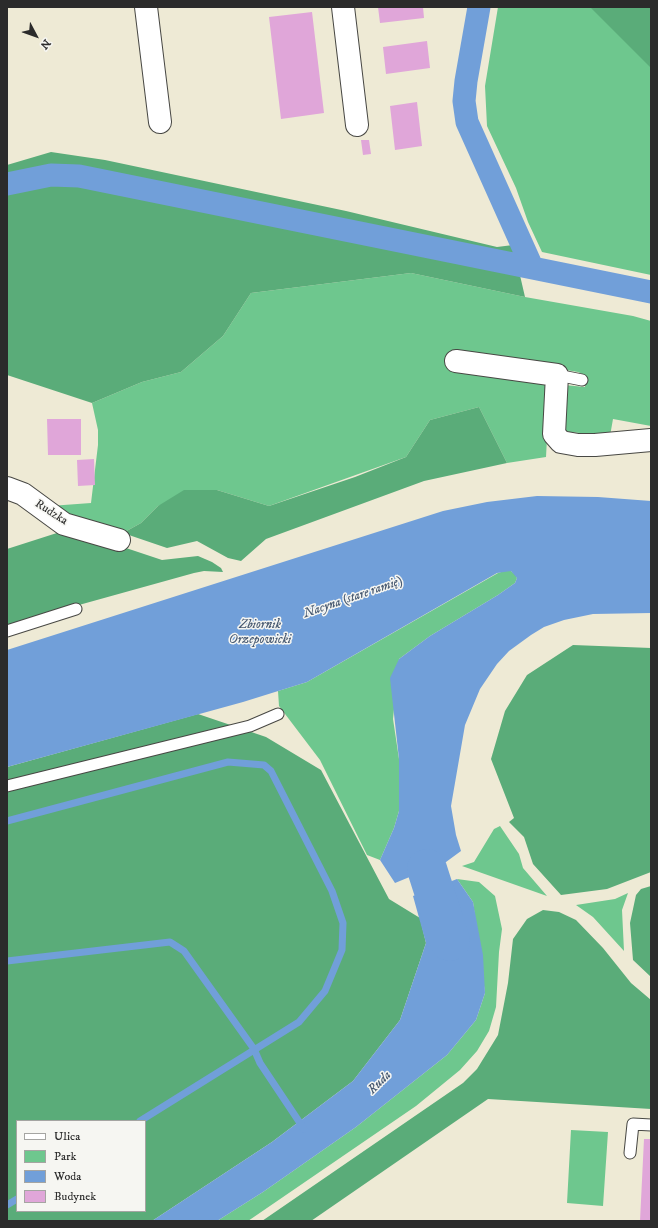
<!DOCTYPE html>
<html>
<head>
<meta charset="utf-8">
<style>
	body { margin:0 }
	#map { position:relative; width:658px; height:1228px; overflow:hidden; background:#eeead5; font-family:"IM FELL DW Pica",serif }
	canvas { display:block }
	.frame { position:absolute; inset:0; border:8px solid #2b2b2b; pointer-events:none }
	.legend { position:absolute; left:16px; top:1120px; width:130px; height:92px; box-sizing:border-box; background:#f6f6f2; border:1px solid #a5a5a2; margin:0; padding:5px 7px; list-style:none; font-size:12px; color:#2b2b2b }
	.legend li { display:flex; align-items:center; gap:8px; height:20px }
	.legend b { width:20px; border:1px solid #a5a5a2 }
	.north { position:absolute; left:16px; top:16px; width:40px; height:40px; -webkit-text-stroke:3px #f6f6f2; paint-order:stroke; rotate:131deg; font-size:11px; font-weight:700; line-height:16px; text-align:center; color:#2b2b2b }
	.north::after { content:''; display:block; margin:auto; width:14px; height:18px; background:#2b2b2b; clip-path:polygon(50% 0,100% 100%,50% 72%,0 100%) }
</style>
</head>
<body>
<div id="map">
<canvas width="658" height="1228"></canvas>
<div class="frame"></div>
<ul class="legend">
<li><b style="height:5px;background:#fff"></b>Ulica</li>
<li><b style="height:11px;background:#6ec78e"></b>Park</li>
<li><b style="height:11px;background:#719fd9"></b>Woda</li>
<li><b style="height:11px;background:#e0a6d9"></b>Budynek</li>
</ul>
<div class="north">N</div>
</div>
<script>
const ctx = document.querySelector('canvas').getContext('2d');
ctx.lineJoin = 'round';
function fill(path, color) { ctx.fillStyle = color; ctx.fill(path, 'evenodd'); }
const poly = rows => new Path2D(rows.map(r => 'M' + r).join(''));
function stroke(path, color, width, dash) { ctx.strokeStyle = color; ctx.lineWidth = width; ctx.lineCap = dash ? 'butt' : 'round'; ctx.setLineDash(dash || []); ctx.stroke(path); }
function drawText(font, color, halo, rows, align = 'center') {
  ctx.font = font + ' "IM FELL DW Pica",serif'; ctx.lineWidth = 3; ctx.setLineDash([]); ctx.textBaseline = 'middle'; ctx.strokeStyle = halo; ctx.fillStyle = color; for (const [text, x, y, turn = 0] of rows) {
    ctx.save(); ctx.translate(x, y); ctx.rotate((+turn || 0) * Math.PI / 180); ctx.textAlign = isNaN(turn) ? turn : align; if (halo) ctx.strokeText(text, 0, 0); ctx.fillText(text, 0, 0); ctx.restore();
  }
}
fill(poly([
	[498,7,651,7,651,275,542,252,528,222,516,188,487,126,485,86],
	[411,273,525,297,633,316,651,321,651,426,613,419,610,436,560,431,564,385,585,387,586,376,578,372,513,361,550,382,546,457,507,463,479,407,430,420,406,457,269,506,217,490,158,506,141,523,123,533,107,525,74,517,50,506,91,503,98,445,98,430,92,403,142,382,181,372,223,336,251,293],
	[504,571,511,571,515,574,517,578,515,583,498,595,430,636,399,659,393,719,399,759,399,811,394,828,380,860,367,855,320,760,279,706,278,691,307,682,498,573],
	[500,826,519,854,523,868,547,896,462,866,474,862,494,829],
	[457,879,479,882,495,896,502,929,499,952,496,1007,489,1031,477,1051,460,1070,416,1106,248,1221,217,1221,263,1192,356,1127,447,1055,476,1020,485,993,473,902],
	[628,893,622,910,624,951,593,917,576,905,615,899],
	[571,1130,608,1132,603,1206,567,1203]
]), '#6ec78e');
fill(poly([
	[590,7,651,7,651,68],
	[51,152,105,160,346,211,497,247,513,245,525,297,411,273,251,293,223,336,181,372,142,382,92,403,7,375,7,165],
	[479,407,507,463,424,481,266,539,241,561,228,558,197,541,167,548,123,533,141,523,158,506,184,490,217,490,269,506,355,477,406,457,430,420],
	[60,532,105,541,162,560,198,556,212,562,221,568,223,572,204,571,194,573,7,625,7,549],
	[573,645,651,648,651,872,607,889,561,895,533,864,524,837,509,822,514,818,491,759,505,711,527,675],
	[198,714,266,737,321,770,389,899,420,918,426,943,400,1020,353,1081,272,1142,152,1221,7,1221,7,767],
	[17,1121,145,1121,145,1211,17,1211],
	[651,886,651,977,633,960,630,923,636,895,641,889],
	[543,910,559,912,576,920,603,948,631,983,651,1000,651,1109,488,1099,311,1221,262,1221,463,1083,477,1069,498,1035,508,983,513,939,527,919]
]), '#5aac79');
fill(poly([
	[537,496,598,497,651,501,651,613,593,614,564,620,544,627,531,635,509,651,497,664,480,689,465,725,451,806,456,835,461,851,446,862,395,883,380,860,394,828,399,811,399,759,390,678,399,659,430,636,498,595,515,583,517,578,511,571,497,573,307,682,243,702,7,767,7,650,443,511,487,502],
	[457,879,473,902,483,955,485,993,476,1020,447,1055,356,1127,263,1192,217,1221,152,1221,272,1142,353,1081,400,1020,426,943,413,896]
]), '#719fd9');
stroke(poly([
	[7,821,228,762,264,765,271,771,332,891,343,923,342,950,325,991,299,1022,140,1121],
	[7,961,170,942,184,951,254,1049,260,1063,304,1129],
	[7,1205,17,1199]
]), '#719fd9', 7);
stroke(poly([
	[479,7,466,81,464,101,467,122,532,267],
	[7,184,51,175,79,176,651,292]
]), '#719fd9', 23);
stroke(poly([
	[427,869,450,941]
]), '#719fd9', 40);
fill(poly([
	[378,7,423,7,424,18,380,23],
	[312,12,324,113,281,119,269,17],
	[427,41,430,68,386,74,383,47],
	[417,102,422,146,395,150,390,106],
	[361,140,369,140,371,154,363,155],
	[47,419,81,419,81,455,48,455],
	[94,459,95,485,78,486,77,460],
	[644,1139,651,1139,651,1221,640,1221]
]), '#e0a6d9');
const service = poly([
	[557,375,582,380],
	[7,631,76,609],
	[7,786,250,726,278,714],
	[630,1153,633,1124,651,1125]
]);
const minor = poly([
	[146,7,160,122],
	[343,7,357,125],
	[456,361,557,375,554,434,561,442,578,445,595,445,651,440],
	[7,488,23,494,64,524,119,540]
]);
stroke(service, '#484844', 13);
stroke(minor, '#484844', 24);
stroke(service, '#fff', 11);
stroke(minor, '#fff', 22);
drawText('12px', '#2b2b2b', '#f6f6f2', [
	["Rudzka",51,513,33]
]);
drawText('italic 13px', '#475971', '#f6f6f2', [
	["Nacyna (stare ramię)",353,598,-19],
	["Zbiornik",260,625],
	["Orzepowicki",260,640],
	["Ruda",380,1083,-45]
]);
</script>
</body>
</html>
